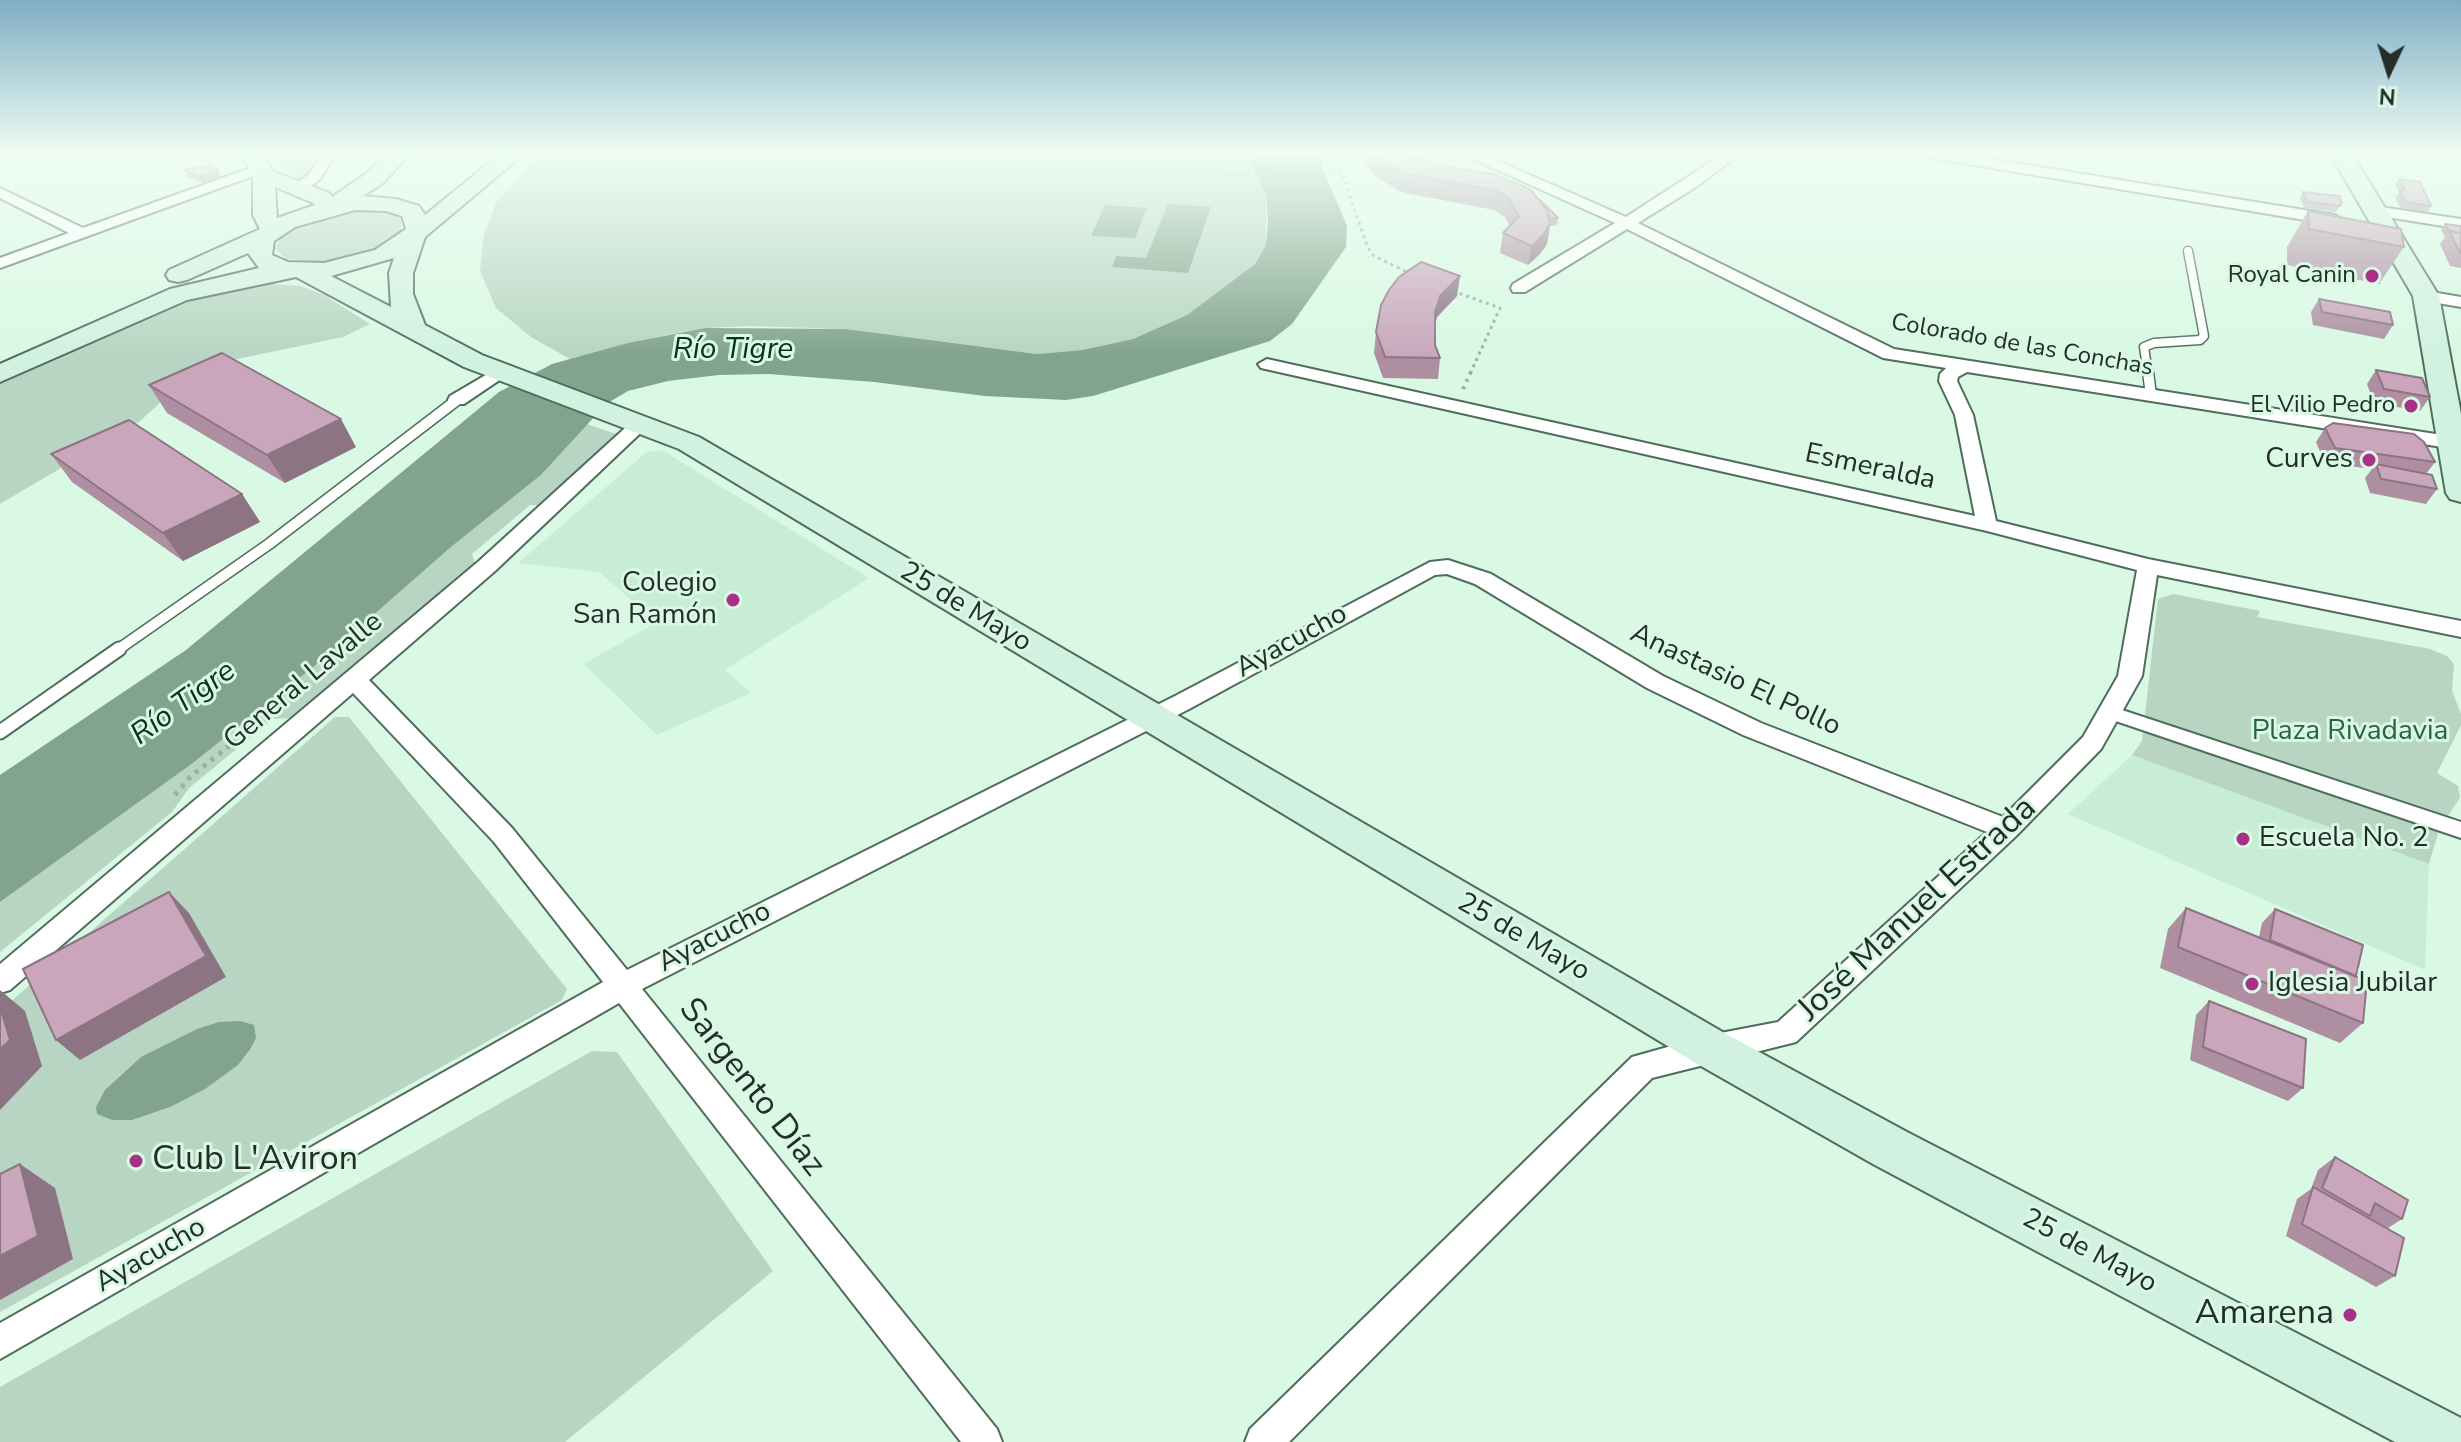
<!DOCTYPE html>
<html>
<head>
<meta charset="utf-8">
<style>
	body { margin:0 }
	#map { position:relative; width:2461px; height:1442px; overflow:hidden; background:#d9f9e4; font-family:"Nunito Sans",sans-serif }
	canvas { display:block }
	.north { position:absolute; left:2349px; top:32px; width:80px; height:80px; -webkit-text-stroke:6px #d9f9e4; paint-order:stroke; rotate:184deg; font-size:22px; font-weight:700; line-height:32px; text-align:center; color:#222e27 }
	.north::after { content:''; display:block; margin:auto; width:28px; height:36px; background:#222e27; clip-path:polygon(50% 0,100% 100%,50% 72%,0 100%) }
</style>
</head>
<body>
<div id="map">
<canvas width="2461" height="1442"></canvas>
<div class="north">N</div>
</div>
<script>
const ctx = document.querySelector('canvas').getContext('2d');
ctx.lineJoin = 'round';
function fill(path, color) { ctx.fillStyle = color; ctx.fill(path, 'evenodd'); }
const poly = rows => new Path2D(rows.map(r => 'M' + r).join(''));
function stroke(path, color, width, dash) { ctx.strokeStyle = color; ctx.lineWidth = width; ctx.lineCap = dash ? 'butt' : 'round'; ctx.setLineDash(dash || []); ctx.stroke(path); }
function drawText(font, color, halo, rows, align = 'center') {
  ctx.font = font + ' "Nunito Sans",sans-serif'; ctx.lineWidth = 6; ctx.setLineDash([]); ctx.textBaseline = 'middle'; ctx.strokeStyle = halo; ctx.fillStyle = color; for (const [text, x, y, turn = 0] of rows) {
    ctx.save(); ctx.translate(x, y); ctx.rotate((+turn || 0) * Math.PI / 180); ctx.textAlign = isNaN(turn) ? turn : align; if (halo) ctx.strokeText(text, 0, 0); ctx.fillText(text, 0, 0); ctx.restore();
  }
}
fill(poly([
	[662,450,869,578,725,670,751,693,657,735,584,664,657,622,599,572,518,563,647,452],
	[2132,755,2429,864,2425,970,2068,814]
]), '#c7eed5');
fill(poly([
	[264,154,323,154,316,169,301,181],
	[539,154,1252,154,1251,163,1266,195,1266,245,1255,264,1187,315,1133,339,1082,350,1037,354,846,329,750,326,705,328,666,335,570,359,531,337,496,308,480,271,484,234,496,203],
	[360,209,395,214,401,219,401,231,374,250,326,262,286,259,275,249,281,236,300,223],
	[272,284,300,286,324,295,370,324,343,337,223,362,175,389,139,422,0,504,0,381,178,302,238,287],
	[587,424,619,435,541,505,530,505,472,554,475,563,290,718,273,719,189,788,172,812,0,952,0,902,193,763,322,660,451,547,541,475],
	[2173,594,2260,611,2257,617,2430,649,2447,656,2454,664,2452,691,2461,714,2461,725,2437,773,2458,786,2460,798,2440,827,2429,864,2132,755,2142,741,2158,599],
	[335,717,349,717,567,989,562,1000,0,1312,0,1011],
	[592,1051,617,1052,773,1271,565,1442,0,1442,0,1387]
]), '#b7d5c2');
fill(poly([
	[1252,154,1323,154,1322,167,1347,226,1346,247,1292,324,1270,341,1093,396,1066,400,985,396,874,382,768,374,719,375,668,381,628,391,606,404,541,475,451,547,322,660,193,763,0,902,0,775,186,650,499,392,552,364,628,343,705,328,846,329,1037,354,1082,350,1133,339,1187,315,1255,264,1266,245,1268,221,1266,195,1251,163],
	[1168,204,1211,207,1188,273,1112,267,1116,256,1146,258],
	[1105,205,1147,208,1135,238,1091,236],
	[240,1021,254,1025,256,1038,251,1048,238,1065,205,1089,170,1107,132,1120,112,1120,97,1114,96,1107,105,1090,141,1057,197,1029,219,1022]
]), '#82a48e');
const serviceFar2 = poly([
	[2148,374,2144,347,2154,343,2200,340,2204,336,2188,251]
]);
const serviceFar1 = poly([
	[2148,372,2151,395],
	[116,651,269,544,457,400]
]);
const service = poly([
	[0,732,119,649]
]);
const pedestrian = poly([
	[2110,706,2461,822,2461,838,2104,717,2101,712,2110,706]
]);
const minor = poly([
	[322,154,336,154,320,179,305,191,295,191,295,185,310,173,322,154],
	[1462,154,1482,154,1626,217,1723,154,1740,154,1696,187,1638,223,1894,349,2461,438,2461,450,1967,372,1958,377,1957,381,1973,415,1996,521,2148,559,2461,621,2461,637,2157,575,2142,676,2101,749,2016,836,1796,1042,1652,1078,1289,1442,1245,1442,1250,1429,1632,1057,1710,1035,1778,1022,1987,832,1743,735,1647,688,1475,584,1447,574,1435,575,1191,708,642,989,997,1429,1002,1442,961,1442,619,1003,0,1359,0,1323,603,982,494,842,353,693,10,990,0,993,0,964,479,561,635,419,642,417,651,423,495,571,369,680,512,828,627,970,1175,696,1430,562,1448,560,1491,574,1663,676,1761,723,2003,817,2083,737,2118,676,2137,570,1987,531,1261,368,1258,364,1267,359,1975,516,1955,415,1939,381,1940,374,1946,368,1883,358,1627,229,1525,292,1513,292,1511,288,1513,284,1615,223,1462,154],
	[1925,154,1960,154,2335,215,2343,220,2335,225,1932,158,1925,154],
	[259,165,264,166,264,172,0,268,0,258,69,233,0,198,0,188,83,228,259,165],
	[2374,206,2461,219,2461,229,2369,214,2366,211,2374,206],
	[2426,291,2461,297,2461,307,2420,300,2418,296,2420,292,2426,291],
	[501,366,507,367,510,371,507,375,464,404,450,404,448,400,450,396,501,366]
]);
const secondary = poly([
	[241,154,263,154,272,171,329,193,332,197,367,173,387,154,410,154,383,183,363,196,396,199,419,206,425,215,500,154,524,154,425,237,413,273,413,294,425,325,482,355,699,437,1726,1034,1907,1132,2461,1418,2461,1442,2395,1442,1873,1164,1694,1062,679,449,464,367,296,277,187,300,0,382,0,364,170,289,259,268,248,253,187,280,178,282,169,280,166,275,169,270,260,229,253,215,253,175,241,154],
	[275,187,313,203,315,205,277,218,275,187],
	[355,210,386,211,402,216,406,229,375,250,324,263,288,262,272,255,274,241,295,227,355,210],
	[394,258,389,273,391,307,331,276,394,258],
	[2330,154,2352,154,2439,296,2461,414,2461,502,2450,499,2446,493,2413,296,2330,154]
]);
stroke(serviceFar2, '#506c5a', 11);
stroke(serviceFar1, '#506c5a', 13);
stroke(service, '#506c5a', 17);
stroke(pedestrian, '#506c5a', 4);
stroke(minor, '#506c5a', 4);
stroke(secondary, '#506c5a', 4);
stroke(poly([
	[1227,175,1341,171,1368,248,1374,256,1411,274],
	[1453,291,1500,308,1470,374]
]), '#98b1a1', 3, [3, 4]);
stroke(poly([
	[1463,389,1471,372]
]), '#98b1a1', 4, [3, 5]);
stroke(poly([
	[175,795,190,777,263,719,272,716]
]), '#98b1a1', 5, [4, 6]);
stroke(serviceFar2, '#fff', 8);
stroke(serviceFar1, '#fff', 10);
stroke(service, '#fff', 13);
fill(pedestrian, '#fff');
fill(minor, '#fff');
fill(secondary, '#d1f2e0');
fill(poly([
	[1366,154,1408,154,1411,157,1539,200,1558,218,1557,225,1550,226,1547,244,1540,254,1528,265,1500,253,1503,233,1510,226,1505,217,1494,210,1401,192,1374,175,1365,164],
	[2377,154,2397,154,2396,157],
	[184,170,218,170,221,177,202,183,188,177],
	[2399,179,2431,206,2427,212,2400,208,2395,197,2399,192,2395,185],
	[2303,192,2342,203,2336,212,2304,208,2300,198],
	[2308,211,2404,247,2379,284,2287,265,2287,247],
	[2445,224,2461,226,2461,268,2450,266,2440,244,2445,237,2441,230],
	[1457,296,1437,317,1435,324,1435,345,1440,358,1438,379,1383,378,1374,353,1376,332],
	[2319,299,2393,325,2384,339,2313,325,2311,312],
	[2376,370,2430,397,2420,411,2374,403,2367,384],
	[149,385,356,447,285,483,167,413],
	[2325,428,2435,462,2426,474,2437,489,2426,504,2370,493,2365,478,2372,469,2325,463,2316,442],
	[51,454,242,494,260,522,183,561,72,482],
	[2186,908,2259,937,2262,923,2275,909,2356,976,2363,1023,2340,1043,2160,968,2168,929],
	[2209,1001,2303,1088,2288,1101,2190,1060,2196,1015],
	[2335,1157,2402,1219,2388,1228,2395,1276,2376,1287,2286,1236,2297,1199,2311,1189,2318,1170]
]), '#ad8fa1');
fill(poly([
	[218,170,221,177,202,183,199,177],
	[1550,224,1547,244,1540,254,1528,265,1532,246],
	[1460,276,1457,296,1437,317,1432,332,1435,312,1440,296],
	[341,419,356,447,285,483,267,455],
	[242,494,260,522,183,561,163,533],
	[169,892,189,913,226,977,80,1060,56,1040],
	[0,990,25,1011,42,1066,0,1110],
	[20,1164,55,1188,73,1259,0,1300,0,1256]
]), '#8d7483');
const building = poly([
	[1373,154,1404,154,1436,165,1493,174,1530,189,1548,211,1550,224,1543,235,1532,246,1503,233,1519,216,1508,198,1497,191,1403,173,1375,157,1373,154],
	[208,166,218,170,199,177,184,170,208,166],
	[2399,179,2420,182,2431,206,2405,202,2400,190,2405,190,2399,179],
	[2303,192,2339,196,2342,203,2340,206,2308,202,2303,192],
	[1539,200,1540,200,1558,218,1549,219,1548,211,1539,200],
	[2308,211,2401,229,2404,247,2309,229,2308,211],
	[2445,224,2461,226,2461,233,2449,231,2445,224],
	[2449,231,2461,233,2461,253,2460,253,2449,231],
	[1421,262,1460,276,1440,296,1435,312,1435,345,1440,358,1385,357,1376,332,1381,305,1389,290,1399,277,1421,262],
	[2319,299,2390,312,2393,325,2322,312,2319,299],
	[222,353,341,419,267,455,149,385,222,353],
	[2376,370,2422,378,2430,397,2384,389,2376,370],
	[129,420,242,494,163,533,51,454,129,420],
	[2333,423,2414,434,2424,442,2435,462,2335,448,2325,428,2333,423],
	[2376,464,2432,475,2437,489,2381,479,2376,464],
	[169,892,206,956,56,1040,23,969,169,892],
	[2186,908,2367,981,2363,1023,2178,947,2186,908],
	[2275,909,2363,945,2356,976,2270,940,2275,909],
	[2209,1001,2306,1039,2303,1088,2203,1047,2209,1001],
	[0,1007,10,1040,0,1049,0,1007],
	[2335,1157,2408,1200,2402,1219,2375,1203,2370,1216,2322,1188,2335,1157],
	[20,1164,38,1236,0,1256,0,1174,20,1164],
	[2313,1187,2404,1238,2395,1276,2302,1224,2313,1187]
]);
fill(building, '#c9a6bb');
stroke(building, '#8d7483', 2);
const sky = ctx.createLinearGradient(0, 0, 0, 356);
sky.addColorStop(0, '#7faec4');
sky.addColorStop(0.43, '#eefcf3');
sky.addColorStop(1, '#eefcf300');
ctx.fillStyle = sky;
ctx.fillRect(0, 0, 2461, 356);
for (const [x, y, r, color] of [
	[2372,276,8,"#a83087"],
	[2411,406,8,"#a83087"],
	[2369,460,8,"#a83087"],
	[733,600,8,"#a83087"],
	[2243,839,8,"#a83087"],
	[2252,984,8,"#a83087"],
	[136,1161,8,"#a83087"],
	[2350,1315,8,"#a83087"]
]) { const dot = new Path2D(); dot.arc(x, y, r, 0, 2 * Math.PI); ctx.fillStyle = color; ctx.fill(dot); stroke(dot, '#d9f9e4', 3); }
drawText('24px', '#222e27', '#d9f9e4', [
	["Royal Canin",2356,276],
	["El Vilio Pedro",2395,406]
], 'right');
drawText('24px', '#222e27', '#d9f9e4', [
	["Colorado de las Conchas",2022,346,10]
]);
drawText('28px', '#222e27', '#d9f9e4', [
	["Curves",2353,460],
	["Colegio",717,584],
	["San Ramón",717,616],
	["Escuela No. 2",2259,839,"left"],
	["Iglesia Jubilar",2268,984,"left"]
], 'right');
drawText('28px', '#222e27', '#d9f9e4', [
	["Esmeralda",1870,468,12],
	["25 de Mayo",965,608,31],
	["Ayacucho",1292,642,-29],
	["Anastasio El Pollo",1735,681,25],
	["General Lavalle",304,682,-40],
	["Ayacucho",715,938,-27],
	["25 de Mayo",1523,938,30],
	["25 de Mayo",2089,1252,28],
	["Ayacucho",151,1256,-30]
]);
drawText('28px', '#2a6344', '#d9f9e4', [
	["Plaza Rivadavia",2350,732]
]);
drawText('italic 30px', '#05341e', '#d9f9e4', [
	["Río Tigre",733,351],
	["Río Tigre",184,704,-36]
]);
drawText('34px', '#222e27', '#d9f9e4', [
	["José Manuel Estrada",1918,910,-43],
	["Sargento Díaz",751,1088,52]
]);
drawText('34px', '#222e27', '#d9f9e4', [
	["Club L'Aviron",152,1161],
	["Amarena",2334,1315,"right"]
], 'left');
</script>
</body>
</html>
